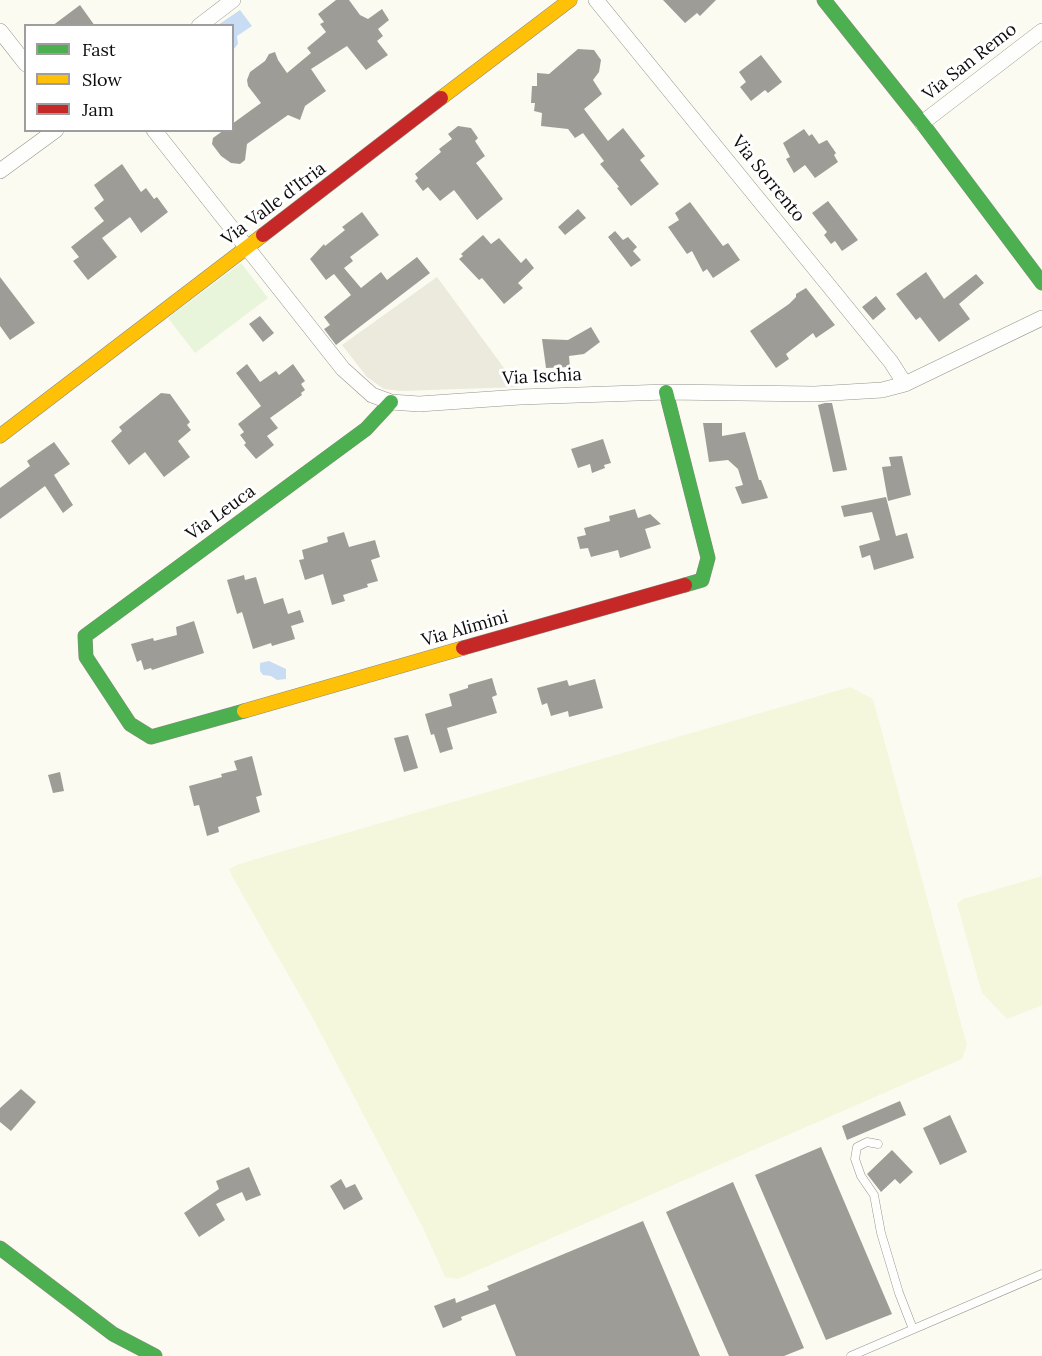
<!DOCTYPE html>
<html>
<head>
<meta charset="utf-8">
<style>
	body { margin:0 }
	#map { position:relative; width:1042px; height:1356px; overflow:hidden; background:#fbfbf1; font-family:Lora,serif }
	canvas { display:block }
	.legend { position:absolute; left:24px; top:24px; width:210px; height:108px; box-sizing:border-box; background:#fff; border:2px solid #9e9e9e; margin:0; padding:8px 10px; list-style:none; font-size:18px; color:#0d0d0d }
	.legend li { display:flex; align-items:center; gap:12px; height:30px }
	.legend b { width:30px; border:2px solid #9e9e9e }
</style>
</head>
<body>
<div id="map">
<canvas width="1042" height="1356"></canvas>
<ul class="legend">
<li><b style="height:8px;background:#4caf50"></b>Fast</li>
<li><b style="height:8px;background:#ffc107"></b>Slow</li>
<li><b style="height:8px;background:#c62828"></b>Jam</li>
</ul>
</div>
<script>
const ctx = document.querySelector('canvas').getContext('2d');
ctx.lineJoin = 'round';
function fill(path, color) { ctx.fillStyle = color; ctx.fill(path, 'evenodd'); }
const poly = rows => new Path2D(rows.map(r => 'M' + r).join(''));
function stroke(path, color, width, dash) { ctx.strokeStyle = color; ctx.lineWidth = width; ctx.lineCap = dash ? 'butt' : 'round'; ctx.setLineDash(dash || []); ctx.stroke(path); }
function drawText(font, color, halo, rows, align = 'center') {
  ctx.font = font + ' Lora,serif'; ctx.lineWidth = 6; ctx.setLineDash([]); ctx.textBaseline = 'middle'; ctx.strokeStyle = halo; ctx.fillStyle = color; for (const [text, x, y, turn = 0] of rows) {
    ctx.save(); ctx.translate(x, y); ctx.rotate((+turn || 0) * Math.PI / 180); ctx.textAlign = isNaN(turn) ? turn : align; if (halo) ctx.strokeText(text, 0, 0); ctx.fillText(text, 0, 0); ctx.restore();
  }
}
fill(poly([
	[850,687,873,699,967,1045,962,1059,458,1279,445,1277,423,1228,310,1013,233,878,229,869,239,864],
	[1042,876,1042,1005,1007,1019,982,993,957,904,963,899]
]), '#f5f7dd');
fill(poly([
	[241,263,268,298,195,353,168,318]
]), '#e9f5da');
fill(poly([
	[437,277,518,387,401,391,384,389,367,377,342,345]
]), '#ebeadc');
fill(poly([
	[240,10,252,26,237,36,238,44,233,50,232,26,218,25],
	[269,661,286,669,286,679,277,680,271,676,263,675,260,671,260,663]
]), '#c8dcf4');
fill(poly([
	[336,0,349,0,360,15,368,19,382,9,389,20,378,29,383,36,377,41,388,55,366,70,347,46,311,69,326,91,305,106,300,120,288,115,247,144,245,160,240,164,231,163,221,156,212,144,213,138,224,130,232,130,232,124,261,103,248,86,247,80,250,72,265,61,269,54,275,52,278,60,287,73,311,53,307,48,326,32,320,24,324,22,318,14],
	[663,0,716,0,700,16,697,13,685,23],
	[80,5,95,26,52,26],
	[578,49,594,50,601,60,599,72,593,80,602,94,584,109,608,141,623,128,645,156,640,160,659,184,631,206,617,188,619,187,600,164,604,161,583,133,575,138,568,129,541,126,542,113,534,111,535,103,531,103,532,86,537,86,537,73,549,74],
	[761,55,782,82,768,93,765,90,751,101,740,87,746,82,739,72],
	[458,126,471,128,478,138,475,141,485,156,476,163,503,199,477,220,454,190,440,201,428,187,423,191,415,181,418,178,415,174,441,152,439,149,452,139,448,134],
	[804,129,809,136,812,134,819,144,827,140,836,153,834,155,838,162,815,178,805,165,794,173,786,159,790,157,783,143],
	[122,164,141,192,146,188,154,199,157,197,168,212,141,233,130,217,102,238,117,257,88,280,73,261,79,257,71,247,104,221,94,208,104,200,94,185],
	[828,201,858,240,842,251,835,241,831,244,824,235,827,232,812,213],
	[690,202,723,246,728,243,740,260,713,278,707,269,703,272,692,251,687,254,668,227,679,220,675,213],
	[578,209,586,218,565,235,558,227],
	[362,212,379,235,350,257,353,261,344,268,361,288,381,272,387,280,417,257,430,273,336,345,324,329,330,325,324,317,351,295,334,274,326,280,310,259,324,244,325,246,345,230,342,227],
	[615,231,623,240,628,237,637,247,633,251,641,260,631,267,608,237],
	[483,235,491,244,499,238,521,263,526,258,534,268,518,283,523,288,504,304,482,278,479,280,459,259,463,256,461,254],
	[926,272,944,299,976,274,984,283,959,304,970,319,939,342,920,317,916,320,896,294],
	[0,277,35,323,10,340,0,326],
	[806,288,835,325,816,338,813,333,786,354,789,359,776,368,750,331,789,304,796,297,796,294],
	[876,296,886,309,873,320,862,307],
	[260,316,274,333,263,342,249,324],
	[591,327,600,342,584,354,569,356,570,367,546,368,542,339,568,340],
	[247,364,260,382,276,371,279,375,293,364,305,381,301,384,305,390,301,393,302,395,270,418,278,428,267,436,274,445,256,459,244,445,246,443,240,435,244,432,238,424,261,406,236,373],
	[161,393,170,394,190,422,187,425,191,430,178,441,190,457,164,477,145,452,129,465,111,441,122,431,119,427],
	[825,403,832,403,847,470,833,472,818,405],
	[703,423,722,423,722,436,745,432,759,480,761,480,768,498,742,504,735,487,743,485,738,469,728,460,709,462],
	[603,439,611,463,604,465,605,468,592,473,590,464,578,468,571,449],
	[54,442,70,464,54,475,73,505,63,513,45,486,0,519,0,488,30,466,27,461],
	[902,456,911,495,888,501,882,467,891,466,889,457],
	[886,497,896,536,907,533,914,558,874,570,870,555,862,558,859,546,880,540,872,512,844,517,841,506],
	[635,509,638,518,650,514,661,524,645,529,651,548,620,558,618,550,591,557,588,548,580,549,577,537,586,535,584,528,610,521,609,516],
	[344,532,349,547,375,540,380,557,371,560,378,581,367,584,368,587,343,595,345,601,332,605,323,574,305,580,299,560,304,559,302,550,328,542,327,537],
	[244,575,245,580,256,577,264,604,283,598,288,614,300,610,304,622,291,626,295,639,272,646,271,643,253,649,242,612,237,614,227,580],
	[194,621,204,653,152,670,151,668,144,670,141,660,137,662,131,644,153,638,154,641,177,635,176,627],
	[492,678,497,695,492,697,497,713,447,728,453,749,440,753,434,734,431,735,425,714,452,706,449,694,468,688,468,685],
	[595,679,603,708,569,717,568,711,551,716,547,703,542,705,537,688,567,680,569,686],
	[408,735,418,768,404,772,394,738],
	[252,756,262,795,256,797,260,812,218,827,219,832,207,836,199,805,194,806,189,786,222,777,221,774,237,770,234,761],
	[60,772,64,791,53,793,48,775],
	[21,1089,36,1102,11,1131,0,1122,0,1108],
	[900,1101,906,1115,847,1140,842,1126],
	[950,1115,967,1152,940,1165,923,1128],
	[821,1147,892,1314,826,1340,755,1175],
	[892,1150,913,1172,900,1184,895,1179,881,1192,867,1174],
	[249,1167,261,1195,246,1201,242,1192,216,1204,225,1220,199,1237,184,1213,219,1189,216,1181],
	[341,1179,346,1188,355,1184,363,1199,344,1210,330,1186],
	[733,1182,804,1348,784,1356,729,1356,666,1212],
	[643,1221,700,1356,516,1356,495,1304,461,1317,462,1320,443,1328,434,1306,455,1298,456,1303,489,1290,487,1286]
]), '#9e9c97');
const lane = poly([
	[878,1144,867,1142,857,1147,855,1159,861,1176,874,1195,881,1233,899,1293,913,1329],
	[851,1356,1042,1274]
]);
const street = poly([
	[596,0,891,362,905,384],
	[199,26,233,0],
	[0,31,26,64],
	[922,123,1042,31],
	[154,130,343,369,372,395,391,402,419,404,520,397,666,392,815,394,882,390,905,384,1042,318],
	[0,171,56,130]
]);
const fast = poly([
	[824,0,922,123,1042,283],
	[666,392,708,558,702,580,685,585],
	[244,711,151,737,130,724,86,657,85,636,366,429,391,402],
	[0,1248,113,1334,155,1356]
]);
const slow = poly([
	[441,98,570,0],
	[0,436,263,235],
	[244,711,463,648]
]);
const jam = poly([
	[263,235,441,98],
	[463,648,685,585]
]);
stroke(lane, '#949490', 9);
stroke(street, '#949490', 16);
stroke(fast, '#8b8b86', 15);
stroke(slow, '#8b8b86', 15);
stroke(jam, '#8b8b86', 15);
stroke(lane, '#fefefd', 8);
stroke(street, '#fefefd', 15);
stroke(fast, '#4caf50', 14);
stroke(slow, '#ffc107', 14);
stroke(jam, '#c62828', 14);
drawText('18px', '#0d0d0d', '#fff', [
	["Via San Remo",970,62,-38],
	["Via Sorrento",768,179,51],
	["Via Valle d'Itria",274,204,-37],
	["Via Ischia",542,377,-3],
	["Via Leuca",221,513,-36],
	["Via Alimini",465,629,-16]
]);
</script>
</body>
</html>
